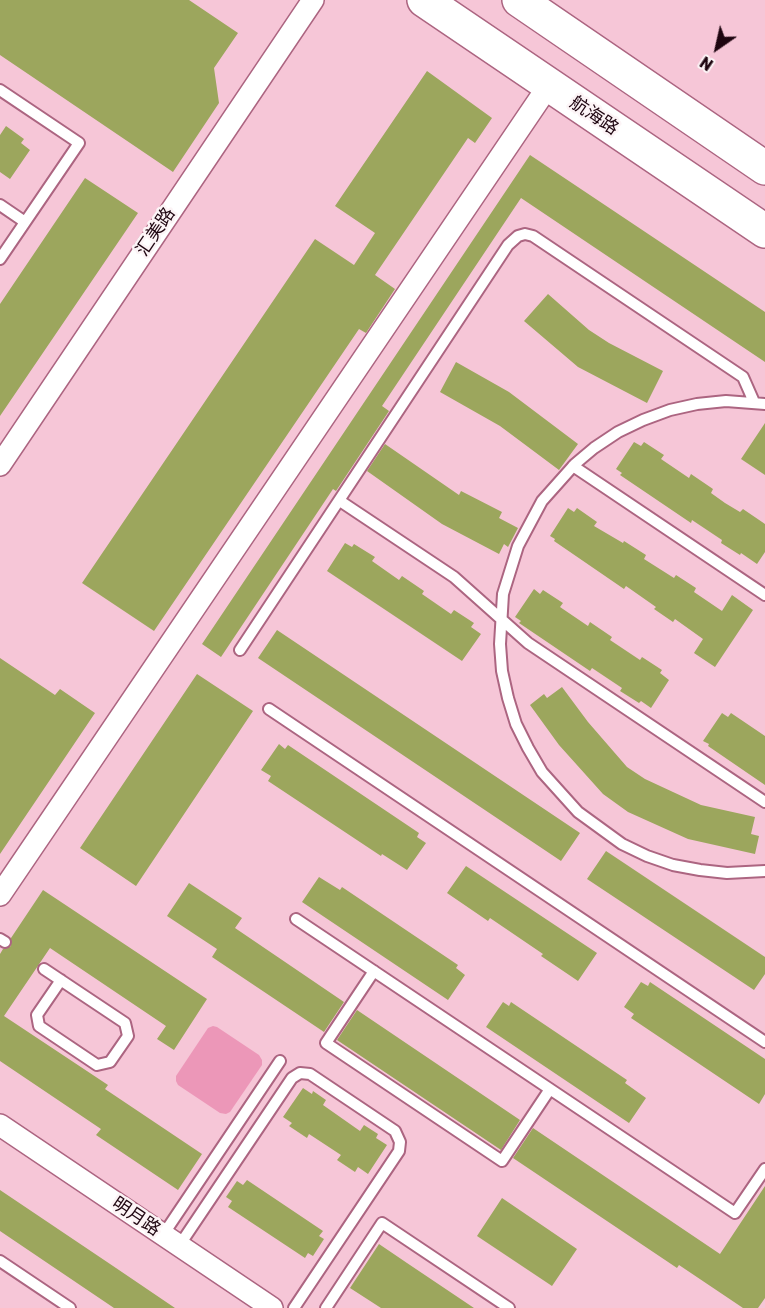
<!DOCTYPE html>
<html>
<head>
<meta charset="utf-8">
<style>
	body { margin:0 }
	#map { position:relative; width:765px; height:1308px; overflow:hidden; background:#f6c6d7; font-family:Rubik,sans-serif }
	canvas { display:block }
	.north { position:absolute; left:687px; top:18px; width:60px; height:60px; -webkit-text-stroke:4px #fcf4f6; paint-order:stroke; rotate:214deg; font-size:16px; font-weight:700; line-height:24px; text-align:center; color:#1e0510 }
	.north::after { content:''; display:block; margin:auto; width:21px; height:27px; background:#1e0510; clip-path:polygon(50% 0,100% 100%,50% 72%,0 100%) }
</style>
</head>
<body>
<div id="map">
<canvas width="765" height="1308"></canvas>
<div class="north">N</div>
</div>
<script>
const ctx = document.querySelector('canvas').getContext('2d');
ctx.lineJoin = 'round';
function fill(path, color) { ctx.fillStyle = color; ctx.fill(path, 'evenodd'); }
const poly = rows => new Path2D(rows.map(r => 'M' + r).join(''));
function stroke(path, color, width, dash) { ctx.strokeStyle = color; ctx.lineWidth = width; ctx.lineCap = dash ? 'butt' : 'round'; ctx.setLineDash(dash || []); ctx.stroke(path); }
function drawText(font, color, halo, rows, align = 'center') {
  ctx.font = font + ' Rubik,"Noto Sans SC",sans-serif'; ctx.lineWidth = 5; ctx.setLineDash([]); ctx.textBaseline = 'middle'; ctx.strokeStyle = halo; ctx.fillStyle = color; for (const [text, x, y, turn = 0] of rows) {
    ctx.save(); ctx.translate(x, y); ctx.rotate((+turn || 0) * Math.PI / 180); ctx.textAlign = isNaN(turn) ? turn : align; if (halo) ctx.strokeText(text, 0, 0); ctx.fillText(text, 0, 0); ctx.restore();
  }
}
fill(poly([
	[213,1026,217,1027,259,1055,262,1060,262,1065,230,1112,226,1114,220,1113,178,1085,176,1081,176,1076,208,1028]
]), '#ec97b8');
fill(poly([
	[0,0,189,0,238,33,214,68,219,103,173,172,0,55],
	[427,71,492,118,475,143,468,138,375,275,395,289,366,333,359,329,154,631,82,583,315,239,354,265,375,233,335,206],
	[6,126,24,139,21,143,30,150,10,179,0,172,0,135],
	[530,155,765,312,765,362,521,198,382,406,389,411,336,491,333,489,221,657,202,644],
	[85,178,138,213,0,416,0,304],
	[548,294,589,330,609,343,663,371,647,403,578,367,524,321],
	[456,362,509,392,578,444,559,470,500,426,440,392],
	[765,423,765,475,741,459],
	[634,442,641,446,644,442,664,455,661,459,689,478,691,474,713,489,711,493,725,503,740,512,743,509,765,524,765,552,757,564,741,553,740,555,721,543,722,540,692,520,691,523,620,475,622,473,616,469],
	[385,444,459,495,461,491,502,512,499,518,518,528,508,547,504,544,499,554,442,524,367,471],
	[568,508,574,512,577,508,597,522,594,526,623,543,624,541,646,555,644,559,674,578,676,575,696,588,694,592,722,611,732,595,753,610,715,667,694,653,703,639,675,619,673,622,654,609,656,607,626,586,624,589,554,541,555,539,550,536],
	[345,543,352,547,354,544,375,557,372,561,399,580,402,576,424,591,422,594,451,614,454,610,474,623,471,627,481,634,462,661,327,571],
	[534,589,540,594,543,590,563,603,560,607,588,626,590,622,612,637,610,640,640,660,642,657,662,670,660,673,669,680,651,708,641,701,639,703,620,691,622,688,592,668,590,671,519,623,521,621,515,617],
	[277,630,580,833,561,861,258,658],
	[0,658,55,695,60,689,95,713,0,854],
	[197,674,253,711,136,886,80,848],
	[562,687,588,722,627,767,645,779,701,805,755,817,751,834,759,836,755,854,688,839,628,812,603,794,559,745,530,705,544,694,547,698],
	[722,713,728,717,731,713,765,736,765,785,708,746,709,744,703,741],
	[279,744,285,749,288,745,419,833,417,837,426,843,407,870,382,854,381,856,268,781,271,776,261,770],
	[606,851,765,957,765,974,754,990,587,879],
	[466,866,597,953,578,981,541,956,543,954,490,918,488,921,447,893],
	[319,877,340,890,342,887,458,965,456,968,465,975,448,1000,302,902],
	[189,883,242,918,235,928,344,1002,324,1032,212,957,217,949,167,916],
	[43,890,207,999,174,1050,157,1039,166,1026,50,948,4,1016,108,1085,105,1089,202,1154,178,1190,96,1135,101,1129,0,1061,0,954,3,949,11,946,11,938],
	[641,982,648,986,650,982,765,1059,765,1094,759,1104,631,1018,634,1014,624,1007],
	[503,1002,509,1006,511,1002,566,1039,627,1080,625,1083,646,1098,629,1123,486,1027],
	[357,1010,520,1120,501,1150,337,1040],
	[303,1088,312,1094,313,1091,326,1100,323,1105,360,1131,364,1125,378,1134,376,1138,387,1145,368,1174,358,1167,355,1172,337,1160,341,1155,309,1134,307,1138,289,1126,292,1123,283,1117],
	[533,1128,720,1254,765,1186,765,1298,758,1308,743,1308,679,1265,677,1268,513,1158],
	[247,1180,323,1231,319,1236,324,1239,313,1256,308,1253,305,1258,228,1207,232,1201,226,1197,237,1181,243,1185],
	[0,1190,116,1268,175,1308,114,1308,0,1231],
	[502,1198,577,1249,552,1286,477,1236],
	[379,1244,407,1263,474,1308,381,1308,350,1288]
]), '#9ca65d');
const service = poly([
	[0,90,79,143,0,259],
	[0,205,25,222],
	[765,404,726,401,697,404,670,410,643,420,618,432,594,448,575,464,542,501,518,546,503,594,500,644,502,671,508,698,516,724,528,748,542,772,578,812,622,844,647,856,673,865,700,870,727,873,765,871],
	[573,466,765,595],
	[340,501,454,577,528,643,765,802],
	[240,650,508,245,518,236,525,234,533,236,743,377,754,402],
	[269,709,765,1042],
	[296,919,735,1213,765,1169],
	[0,939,5,942],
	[44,969,125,1023,128,1036,110,1062,97,1065,39,1026,37,1015,61,980],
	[374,971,326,1043,502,1161,550,1089],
	[163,1235,280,1061],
	[179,1246,292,1078,300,1073,310,1074,395,1131,400,1142,399,1151,294,1308],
	[0,1261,70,1308],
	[326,1308,382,1223,509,1308]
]);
const minor = poly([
	[0,465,313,0],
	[0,895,549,85],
	[0,1125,272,1308]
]);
const primary = poly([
	[424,0,765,231],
	[519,0,765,168]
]);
stroke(service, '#ac6581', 14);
stroke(minor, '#ac6581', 24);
stroke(primary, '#ac6581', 36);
stroke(service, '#fff', 10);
stroke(minor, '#fff', 21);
stroke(primary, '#fff', 33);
drawText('18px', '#1e0510', '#fcf4f6', [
	["航海路",594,116,34],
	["汇美路",156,232,-56],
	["明月路",136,1217,34]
]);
</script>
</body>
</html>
